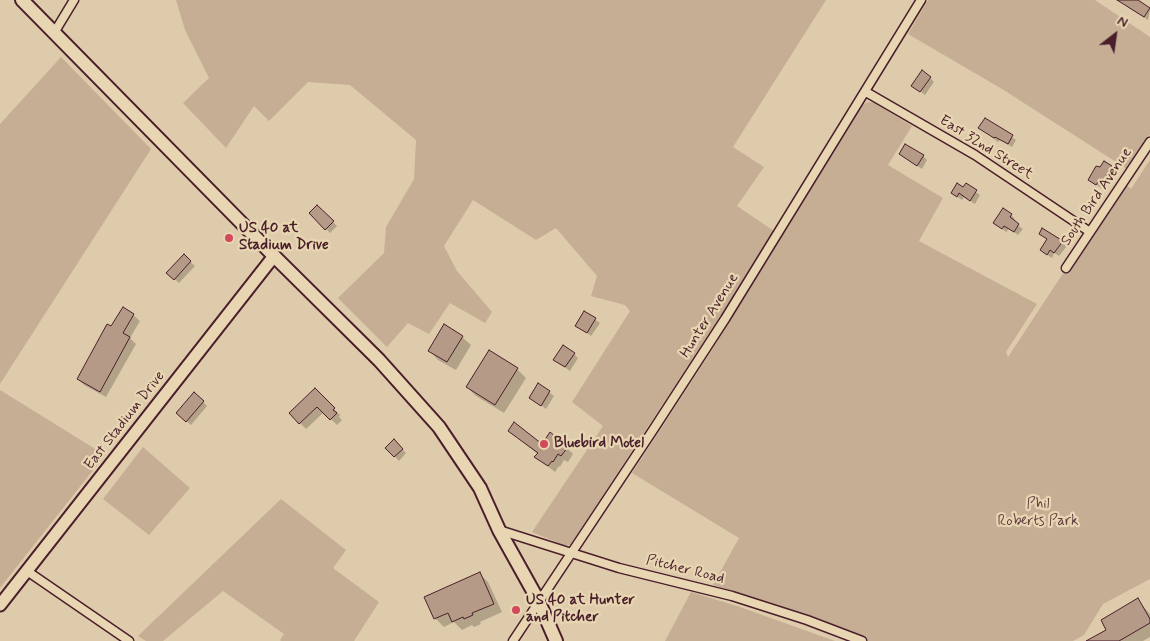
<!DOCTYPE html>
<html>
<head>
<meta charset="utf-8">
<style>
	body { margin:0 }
	#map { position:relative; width:1150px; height:641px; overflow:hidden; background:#decbab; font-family:Mynerve,sans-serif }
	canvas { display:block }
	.north { position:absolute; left:1090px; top:10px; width:50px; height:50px; -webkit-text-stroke:4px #e8d6b3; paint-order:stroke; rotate:30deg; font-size:14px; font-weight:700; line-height:20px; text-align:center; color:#4a1f2b }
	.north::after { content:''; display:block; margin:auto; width:18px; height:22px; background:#4a1f2b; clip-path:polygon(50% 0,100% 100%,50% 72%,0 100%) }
</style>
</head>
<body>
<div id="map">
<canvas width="1150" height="641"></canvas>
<div class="north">N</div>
</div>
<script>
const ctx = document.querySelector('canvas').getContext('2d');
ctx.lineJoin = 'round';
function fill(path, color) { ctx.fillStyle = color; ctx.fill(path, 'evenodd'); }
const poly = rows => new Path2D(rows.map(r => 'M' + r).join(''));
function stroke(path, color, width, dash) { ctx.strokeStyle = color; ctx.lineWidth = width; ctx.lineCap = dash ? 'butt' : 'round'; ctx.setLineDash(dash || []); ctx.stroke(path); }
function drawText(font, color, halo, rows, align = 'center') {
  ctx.font = font + ' Mynerve,sans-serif'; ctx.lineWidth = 4.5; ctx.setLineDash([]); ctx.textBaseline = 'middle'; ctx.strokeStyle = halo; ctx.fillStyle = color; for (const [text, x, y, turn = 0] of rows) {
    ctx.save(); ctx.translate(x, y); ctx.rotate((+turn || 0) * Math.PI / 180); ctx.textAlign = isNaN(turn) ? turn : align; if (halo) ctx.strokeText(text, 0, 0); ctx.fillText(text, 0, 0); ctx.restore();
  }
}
fill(poly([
	[176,0,826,0,733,147,764,167,737,206,774,231,722,314,570,545,563,545,532,532,603,426,572,402,630,311,625,305,591,296,597,276,556,228,536,240,473,200,444,246,457,271,492,312,485,323,450,303,429,334,408,323,387,347,338,298,384,253,386,227,414,179,416,140,350,85,308,82,269,121,254,106,226,148,183,103,209,78,185,30],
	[928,0,1095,0,1150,37,1150,134,1127,169,1002,89,908,34],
	[61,57,151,149,0,384,0,124],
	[868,102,874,103,912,126,888,165,943,198,919,241,1037,304,1006,352,1008,357,1123,182,1131,189,1150,160,1150,579,1103,604,1084,635,1073,641,862,641,830,629,832,624,713,585,739,538,632,473,707,358,863,105],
	[0,390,105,455,0,588],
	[143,447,190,488,149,535,103,499],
	[281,499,346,550,333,568,379,602,354,641,281,641,280,640,284,634,223,591,163,641,146,641,138,636],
	[691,592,737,606,835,641,665,641]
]), '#c6ae95');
fill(poly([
	[1127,0,1136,0,1150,9,1148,20,1129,8,1125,4],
	[930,78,934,82,925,95,917,89],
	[985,119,1016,140,1012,147,1000,140,998,142,980,128],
	[900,154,923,156,927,160,922,169],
	[1111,167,1115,171,1110,179,1112,182,1110,186,1104,182,1101,188,1089,180],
	[966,185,980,195,975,204,964,197,962,200,952,193,963,189],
	[317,206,337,226,330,233,311,213],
	[1011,215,1015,219,1013,222,1023,229,1018,235,1009,229,1006,232,995,223],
	[1043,230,1067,246,1059,256,1054,253,1052,258,1046,254,1048,240,1040,234],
	[184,256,195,266,179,283,168,273],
	[585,312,600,323,591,336,576,325],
	[133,315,140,321,130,338,136,344,106,397,84,385,78,379,112,328],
	[462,337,471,345,456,370,438,360,430,351],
	[574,354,578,358,570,371,555,360],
	[517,369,526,378,504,413,476,396,467,387],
	[539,385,554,396,546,409,531,398],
	[315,389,340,415,339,417,342,420,337,425,324,412,306,429,290,413],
	[203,402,207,406,191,425,182,417],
	[509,431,542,445,567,448,573,454,568,462,564,460,560,467,559,466,555,472,536,457,538,454],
	[394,441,406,453,399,461,387,448],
	[479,573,488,582,502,612,480,622,481,624,474,627,472,625,462,630,454,622,444,627,435,618],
	[1138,600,1150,614,1150,637,1143,641,1089,641,1108,630]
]), '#0003');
const building = poly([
	[1117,0,1138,0,1150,8,1144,17,1117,0],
	[922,70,931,77,920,92,911,86,922,70],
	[985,118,1013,135,1008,144,995,137,994,138,978,128,985,118],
	[905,144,924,155,917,166,899,154,905,144],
	[1104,161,1112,166,1106,175,1109,176,1105,182,1100,179,1096,185,1088,180,1096,166,1100,167,1104,161],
	[957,183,963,187,966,183,977,190,970,201,959,193,957,197,951,193,957,183],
	[317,205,334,221,325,230,309,213,317,205],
	[1003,208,1012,214,1010,217,1019,224,1014,232,1004,226,1002,229,993,223,1003,208],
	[1042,228,1063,241,1054,253,1050,250,1047,255,1040,250,1047,239,1039,234,1042,228],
	[184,254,191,261,174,280,166,273,184,254],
	[123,307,134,314,123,333,130,337,100,392,77,379,107,324,111,326,123,307],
	[584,311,596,318,587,333,575,326,584,311],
	[444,324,463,336,447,362,428,351,444,324],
	[563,345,575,353,565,367,553,360,563,345],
	[489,350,518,368,495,405,466,387,489,350],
	[538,383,550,391,541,406,529,398,538,383],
	[315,388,335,408,333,410,337,413,330,420,317,407,299,424,289,413,315,388],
	[194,392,204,401,186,422,176,413,194,392],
	[514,422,542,444,550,432,568,447,561,456,558,454,553,462,552,461,548,466,534,457,538,453,508,431,514,422],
	[394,439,403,449,394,457,385,448,394,439],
	[480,572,494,604,472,613,473,615,464,619,463,617,452,622,448,613,434,619,424,597,480,572],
	[1138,598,1150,619,1150,623,1119,641,1086,641,1106,630,1101,620,1138,598]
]);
fill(building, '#b59a87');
stroke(building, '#4a1f2b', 1);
const street = poly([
	[54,33,74,0],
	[866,92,975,155,1090,232],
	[1066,268,1150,142],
	[499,530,619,568,732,596,807,620,862,641],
	[27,571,129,641],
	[513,641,653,430,725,319,921,0]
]);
const secondary = poly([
	[0,605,274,256]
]);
const primary = poly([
	[22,0,274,256,379,360,439,427,480,488,499,530,538,600,556,641]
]);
stroke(street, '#4a1f2b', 11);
stroke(secondary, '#4a1f2b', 15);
stroke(primary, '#4a1f2b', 16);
stroke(street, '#e8d6b3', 8);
stroke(secondary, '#e8d6b3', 11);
stroke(primary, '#e8d6b3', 12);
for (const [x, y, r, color] of [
	[229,238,5,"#d1495b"],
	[544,444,5,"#d1495b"],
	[516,610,5,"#d1495b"]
]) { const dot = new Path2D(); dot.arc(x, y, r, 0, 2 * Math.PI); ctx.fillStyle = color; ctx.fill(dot); stroke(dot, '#e8d6b3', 2); }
drawText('15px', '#4a1f2b', '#e8d6b3', [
	["East 32nd Street",986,148,32],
	["South Bird Avenue",1097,197,-56],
	["Hunter Avenue",710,316,-58],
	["East Stadium Drive",125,421,-52],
	["Pitcher Road",685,570,14]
]);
drawText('bold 15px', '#4a1f2b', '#e8d6b3', [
	["US 40 at",239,229],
	["Stadium Drive",239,246],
	["Bluebird Motel",554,444],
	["US 40 at Hunter",526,601],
	["and Pitcher",526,618]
], 'left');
drawText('15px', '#633c40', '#e8d6b3', [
	["Phil",1038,505],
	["Roberts Park",1038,522]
]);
</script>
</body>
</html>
